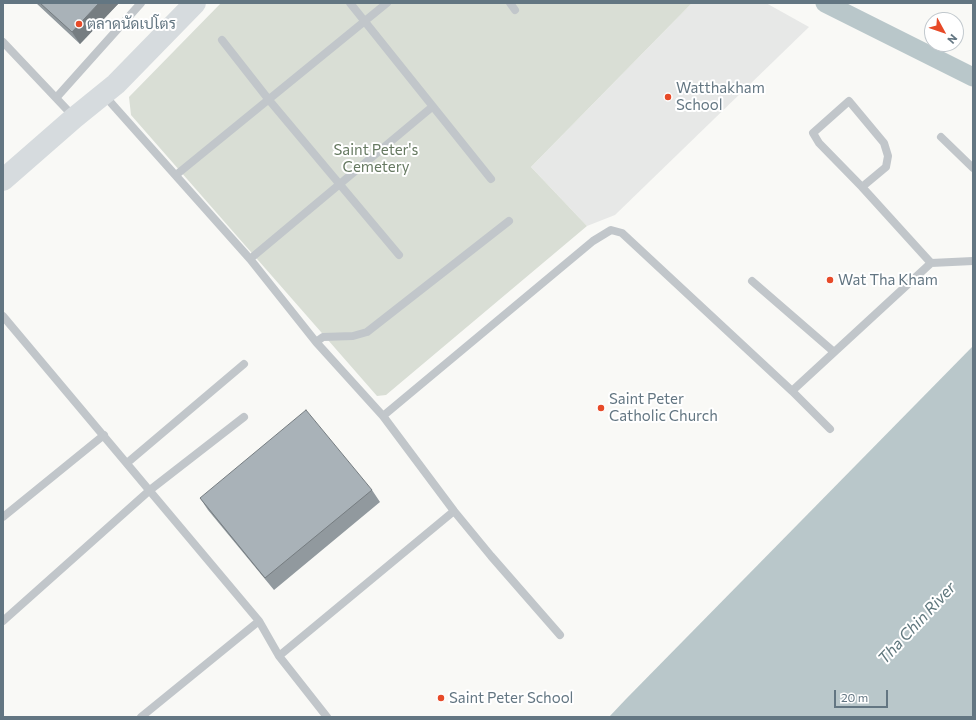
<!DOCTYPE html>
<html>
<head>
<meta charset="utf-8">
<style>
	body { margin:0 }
	#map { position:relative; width:976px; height:720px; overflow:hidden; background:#f9f9f6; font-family:Commissioner,sans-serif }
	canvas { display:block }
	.frame { position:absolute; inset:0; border:4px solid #637682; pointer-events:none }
	.north { position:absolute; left:924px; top:12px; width:40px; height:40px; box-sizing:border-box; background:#fff; border:1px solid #c1c8cd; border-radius:50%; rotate:130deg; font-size:11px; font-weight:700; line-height:16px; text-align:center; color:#637682 }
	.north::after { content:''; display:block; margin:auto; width:14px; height:18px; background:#e74a28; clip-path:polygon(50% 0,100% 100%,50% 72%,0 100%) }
	.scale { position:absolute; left:834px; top:690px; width:54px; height:18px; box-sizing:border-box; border:2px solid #637682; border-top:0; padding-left:5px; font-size:12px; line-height:14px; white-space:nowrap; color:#637682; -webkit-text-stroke:3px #fff; paint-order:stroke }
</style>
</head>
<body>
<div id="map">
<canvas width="976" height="720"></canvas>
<div class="frame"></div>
<div class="north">N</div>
<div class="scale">20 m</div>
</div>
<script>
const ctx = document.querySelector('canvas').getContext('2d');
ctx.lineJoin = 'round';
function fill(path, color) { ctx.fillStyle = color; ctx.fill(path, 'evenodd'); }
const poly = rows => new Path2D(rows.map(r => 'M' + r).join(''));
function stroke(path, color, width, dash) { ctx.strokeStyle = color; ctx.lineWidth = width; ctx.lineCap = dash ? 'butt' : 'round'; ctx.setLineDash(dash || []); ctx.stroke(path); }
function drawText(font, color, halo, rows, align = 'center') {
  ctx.font = font + ' Commissioner,Sarabun,sans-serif'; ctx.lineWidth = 4; ctx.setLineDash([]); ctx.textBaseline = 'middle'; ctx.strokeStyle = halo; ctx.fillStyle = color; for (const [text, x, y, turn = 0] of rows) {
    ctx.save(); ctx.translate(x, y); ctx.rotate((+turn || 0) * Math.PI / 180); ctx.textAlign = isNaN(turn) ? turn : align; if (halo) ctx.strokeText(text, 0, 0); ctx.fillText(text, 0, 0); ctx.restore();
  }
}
fill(poly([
	[692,3,766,3,809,27,615,215,587,226,531,167]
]), '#e7e8e7');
fill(poly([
	[221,3,692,3,531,167,587,226,386,395,377,396,131,115,129,97]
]), '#d9ded5');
fill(poly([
	[973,346,973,717,609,717,626,699]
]), '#b9c7ca');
stroke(poly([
	[825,3,973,77]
]), '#b9c7ca', 19);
stroke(poly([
	[350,3,491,179],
	[510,3,515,10],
	[222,40,269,100,399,255],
	[3,42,74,117],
	[104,95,250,259,316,342,383,416,454,511,491,556,560,635],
	[56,98,141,3],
	[941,137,973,168],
	[176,175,387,3],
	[862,187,886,167,888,156,884,143,849,101,813,133,819,143,862,187,931,263],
	[250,259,432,107],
	[752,281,834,352],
	[3,316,259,621,279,656,327,717],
	[316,342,323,337,353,336,367,332,509,221],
	[792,391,931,263,973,261],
	[383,416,593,241,611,230,622,233,792,391,830,429],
	[127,463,244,364],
	[3,517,104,435],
	[3,621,150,490,244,417],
	[279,656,454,511],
	[141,717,259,621]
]), '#c1c6ca', 8);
stroke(poly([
	[3,180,74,118,116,84,195,3]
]), '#d6dbde', 22);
fill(poly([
	[36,3,119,3,80,44],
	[372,490,380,502,274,590,208,510,200,498]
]), '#91999e');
fill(poly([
	[99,3,119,3,80,44,72,32]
]), '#767d81');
const building = poly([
	[40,3,99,3,72,32,40,3],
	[306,410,372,490,265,578,200,498,306,410]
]);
fill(building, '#a9b2b8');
stroke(building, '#767d81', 1);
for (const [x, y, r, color] of [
	[79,24,4,"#e74a28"],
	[668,97,4,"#e74a28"],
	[830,280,4,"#e74a28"],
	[601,408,4,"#e74a28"],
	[441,698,4,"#e74a28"]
]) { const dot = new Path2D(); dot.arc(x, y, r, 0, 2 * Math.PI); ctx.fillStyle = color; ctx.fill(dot); stroke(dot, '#fff', 1.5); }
drawText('15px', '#637682', '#fff', [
	["ตลาดนัดเปโตร",87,24],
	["Watthakham",676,88],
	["School",676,105],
	["Wat Tha Kham",838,280],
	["Saint Peter",609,399],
	["Catholic Church",609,416],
	["Saint Peter School",449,698]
], 'left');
drawText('15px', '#677a62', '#fff', [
	["Saint Peter's",376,150],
	["Cemetery",376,167]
]);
drawText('italic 16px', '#5e767c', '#fff', [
	["Tha Chin River",917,623,-47]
]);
</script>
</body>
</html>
